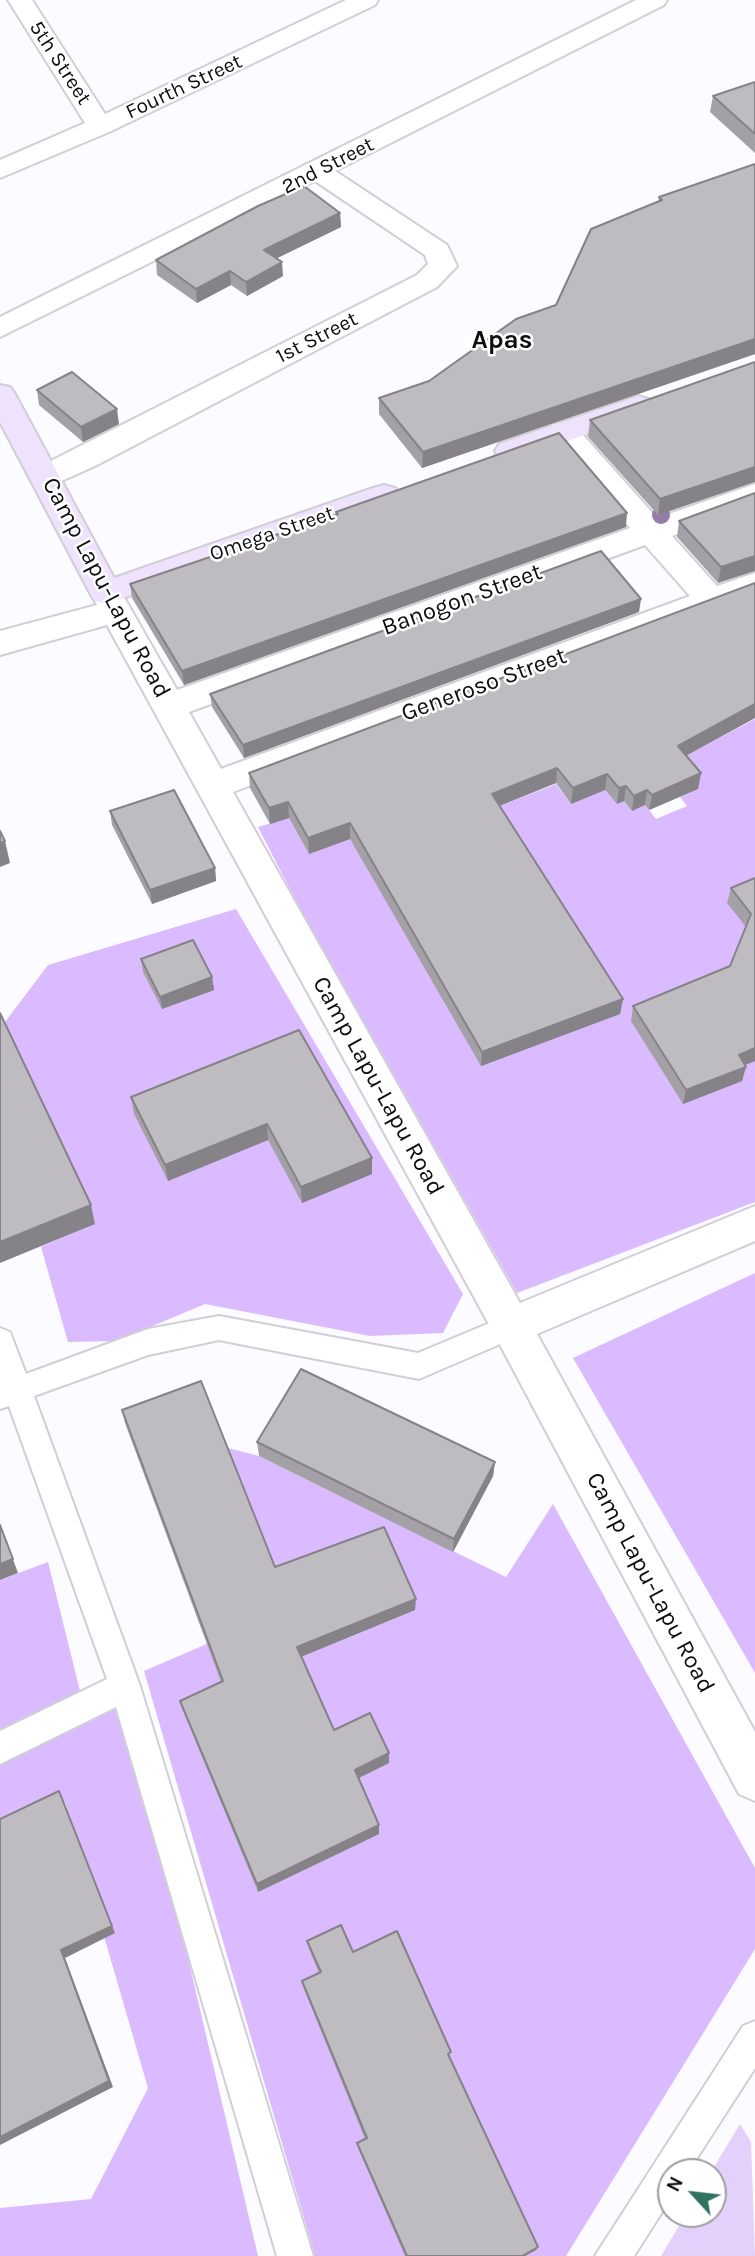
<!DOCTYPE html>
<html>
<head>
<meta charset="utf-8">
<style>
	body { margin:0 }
	#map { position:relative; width:755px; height:2256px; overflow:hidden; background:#fcfbff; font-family:Karla,sans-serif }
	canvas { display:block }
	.north { position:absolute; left:657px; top:2158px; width:70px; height:70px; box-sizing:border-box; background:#fff; border:2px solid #9f9fa0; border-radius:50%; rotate:297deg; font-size:19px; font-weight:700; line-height:28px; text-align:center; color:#0f0e11 }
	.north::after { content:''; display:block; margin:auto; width:24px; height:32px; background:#2f7162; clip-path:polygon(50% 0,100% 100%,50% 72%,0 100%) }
</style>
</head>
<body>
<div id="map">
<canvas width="755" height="2256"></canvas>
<div class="north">N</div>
</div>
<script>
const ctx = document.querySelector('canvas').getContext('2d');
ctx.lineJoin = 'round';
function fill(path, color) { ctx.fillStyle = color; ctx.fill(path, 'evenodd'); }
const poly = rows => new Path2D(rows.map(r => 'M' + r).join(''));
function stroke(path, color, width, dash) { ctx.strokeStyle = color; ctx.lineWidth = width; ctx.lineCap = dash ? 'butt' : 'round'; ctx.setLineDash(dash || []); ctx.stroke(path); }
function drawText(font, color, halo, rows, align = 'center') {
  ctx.font = font + ' Karla,sans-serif'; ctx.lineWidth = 5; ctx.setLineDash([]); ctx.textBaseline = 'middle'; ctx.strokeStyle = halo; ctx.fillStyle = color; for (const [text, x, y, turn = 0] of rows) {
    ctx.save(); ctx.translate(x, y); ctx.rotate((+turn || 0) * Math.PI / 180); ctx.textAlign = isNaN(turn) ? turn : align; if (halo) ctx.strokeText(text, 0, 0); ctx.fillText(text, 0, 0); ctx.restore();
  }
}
fill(poly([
	[740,2124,751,2142,755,2256,661,2256,686,2214,713,2214,711,2172]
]), '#e3d1fb');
fill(poly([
	[755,719,755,891,747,929,755,1020,755,1202,517,1293,298,905,258,827,289,818,309,853,363,834,487,811,556,784,571,804,605,790,617,804,624,801,632,811,645,805,656,819,687,806,680,797,698,789,676,761],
	[236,909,463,1294,443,1333,370,1336,205,1304,117,1341,68,1342,41,1247,95,1223,2,1026,48,965],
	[755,1273,755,1673,573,1358],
	[224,1447,259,1456,506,1577,553,1504,755,1868,755,1949,566,2256,315,2256,144,1671,246,1627,265,1673,183,1711,259,1892,355,1780,388,1762,335,1740,298,1658,415,1610,276,1579],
	[48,1562,81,1695,0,1732,0,1580],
	[115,1707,187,1954,258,2256,0,2256,0,2208,91,2199,148,2088,65,1802,0,1822,0,1763]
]), '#dabbff');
const lane = poly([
	[511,1314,521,1317,525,1326,521,1335,419,1379,219,1340,148,1355,34,1396,140,1686,313,2256,277,2256,116,1707,0,1764,0,1731,107,1679,9,1406,0,1409,0,1328,10,1332,26,1374,148,1329,219,1316,418,1353,511,1314],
	[755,2021,755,2068,688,2172,671,2172,671,2198,634,2256,595,2256,743,2026,755,2021]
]);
const street = poly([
	[8,0,32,0,105,114,346,0,378,0,375,5,109,132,0,178,0,160,85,123,8,0],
	[636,0,667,0,664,5,335,171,447,245,457,266,437,287,95,466,57,483,46,486,35,483,31,476,35,469,417,275,428,264,425,255,315,181,0,337,0,317,636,0],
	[563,422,574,425,657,518,755,484,755,505,672,536,717,586,755,573,755,596,233,792,520,1303,755,1206,755,1241,537,1334,755,1732,755,1801,739,1794,497,1339,107,625,0,655,0,631,97,605,90,593,95,585,106,582,117,585,177,690,630,528,548,432,552,425,563,422],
	[645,545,690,596,221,769,189,712,645,545]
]);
const secondary = poly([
	[0,385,10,387,15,394,114,578,373,488,384,485,395,488,399,495,395,502,106,604,95,601,90,593,0,422,0,385],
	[638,396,648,399,653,406,648,413,510,461,499,458,495,451,499,444,638,396]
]);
stroke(lane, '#d1ced5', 4);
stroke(street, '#d1ced5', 4);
stroke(secondary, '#d1ced5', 4);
fill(lane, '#fff');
fill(street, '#fff');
fill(secondary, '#eee2fc');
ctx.fillStyle = '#947ba8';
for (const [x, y] of [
	[661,515]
]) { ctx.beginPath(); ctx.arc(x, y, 9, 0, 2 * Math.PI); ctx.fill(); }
fill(poly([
	[755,82,755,153,710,112,713,96],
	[755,164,755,354,422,468,379,414,379,398,429,381,556,305,658,202,659,197],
	[340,213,341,227,277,258,283,276,247,296,231,285,197,303,157,275,156,260],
	[755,362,658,515,588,437,590,420],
	[37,390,119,424,83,442,39,405],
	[755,493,718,583,677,537,679,521],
	[336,512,626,527,184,685,132,598,130,584,336,515],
	[639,612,244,758,212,707,210,694],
	[755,718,686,756,701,773,698,789,649,810,645,805,632,811,624,801,617,804,605,790,571,804,556,783,500,806,623,999,620,1014,481,1066,350,839,309,854,289,818,270,824,250,788,249,773],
	[110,811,215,868,216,881,152,904,112,825],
	[755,878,755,1061,745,1065,742,1081,683,1104,631,1021,633,1006,730,966,746,927,727,903,731,888],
	[141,959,212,977,214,990,162,1009,143,972],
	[299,1030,372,1174,302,1203,268,1140,168,1181,134,1114,131,1097],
	[122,1410,275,1567,415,1610,301,1657,334,1730,389,1753,389,1763,358,1778,379,1834,258,1892,183,1711,180,1701,221,1682,125,1423],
	[257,1442,495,1462,493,1476,453,1552,259,1456],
	[307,1941,353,1952,450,2057,536,2250,525,2256,405,2256,358,2148,357,2143,365,2139,304,1989,302,1981,319,1973,309,1949]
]), '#a3a1a6');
fill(poly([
	[340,213,341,227,265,264,264,250],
	[282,262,283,276,247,296,246,282],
	[230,271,231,285,197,303,196,289],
	[755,339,755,354,422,468,423,452],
	[117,409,119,424,83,442,81,427],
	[755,467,755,482,658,515,660,499],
	[627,513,626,527,184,685,182,671],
	[755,556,755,571,718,583,721,567],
	[641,599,639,612,244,758,243,745],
	[755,704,755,718,676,761,678,746],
	[557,768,556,783,491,809,492,794],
	[701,773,698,789,649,810,652,795],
	[607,774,605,790,571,804,573,788],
	[626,786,624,801,617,804,619,788],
	[647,790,645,805,632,811,634,796],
	[288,802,289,818,270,824,269,808],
	[350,823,350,839,309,854,308,838],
	[5,841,10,863,0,867,0,843],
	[215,868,216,881,152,904,150,890],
	[212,977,214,990,162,1009,160,997],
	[623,999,620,1014,481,1066,482,1052],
	[755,1048,755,1061,735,1069,739,1055],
	[746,1067,742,1081,683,1104,686,1090],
	[267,1124,268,1140,168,1181,165,1165],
	[372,1158,372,1174,302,1203,301,1187],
	[91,1205,95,1224,0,1263,0,1242],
	[495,1462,493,1476,453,1552,454,1539],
	[0,1524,18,1573,0,1580],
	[416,1599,415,1610,298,1658,297,1647],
	[389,1753,389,1763,355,1780,355,1770],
	[59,1791,115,1933,65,1958,113,2087,0,2145,0,2137,61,1950],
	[379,1825,379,1834,258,1892,257,1884],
	[538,2247,536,2250,525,2256,522,2256]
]), '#858387');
const building = poly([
	[755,82,755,134,713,96,755,82],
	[755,164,755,339,423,452,379,398,429,381,516,319,556,305,591,229,662,200,659,197,755,164],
	[304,186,340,213,264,250,282,262,246,282,230,271,196,289,156,260,258,206,304,186],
	[755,362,755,467,660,499,590,420,755,362],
	[72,372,117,409,81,427,37,390,72,372],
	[559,433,627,513,182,671,130,584,338,514,336,512,559,433],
	[755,493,755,556,721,567,679,521,755,493],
	[601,551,641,599,243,745,210,694,601,551],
	[755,583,755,704,678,746,701,773,652,795,647,790,634,796,626,786,619,788,607,774,573,788,557,768,492,794,623,999,482,1052,350,823,308,838,288,802,269,808,249,773,755,583],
	[174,790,215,868,150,890,110,811,174,790],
	[0,831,5,841,0,843,0,831],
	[755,878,755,1048,739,1055,746,1067,686,1090,633,1006,730,966,751,914,731,888,755,878],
	[193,940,212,977,160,997,141,959,193,940],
	[0,1013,91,1205,0,1242,0,1013],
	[299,1030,372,1158,301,1187,267,1124,165,1165,131,1097,299,1030],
	[301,1369,495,1462,454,1539,257,1442,301,1369],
	[201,1381,275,1567,384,1527,416,1599,297,1647,334,1730,370,1713,389,1753,355,1770,379,1825,257,1884,180,1701,223,1681,122,1410,201,1381],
	[0,1525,13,1559,0,1564,0,1525],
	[59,1791,112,1926,61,1950,109,2081,0,2137,0,1819,59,1791],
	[341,1925,353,1952,397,1931,451,2052,448,2054,538,2247,522,2256,407,2256,357,2143,367,2138,302,1981,321,1972,307,1941,341,1925]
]);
fill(building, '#bebbc1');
stroke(building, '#858387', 2);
drawText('21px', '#0f0e11', '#fff', [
	["5th Street",60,63,57],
	["Fourth Street",184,87,-25],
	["2nd Street",328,166,-27],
	["1st Street",317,338,-27],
	["Omega Street",272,534,-19]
]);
drawText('24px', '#0f0e11', '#fff', [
	["Camp Lapu-Lapu Road",106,588,62],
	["Banogon Street",462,600,-20],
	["Generoso Street",484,685,-20],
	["Camp Lapu-Lapu Road",378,1086,61],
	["Camp Lapu-Lapu Road",650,1583,62]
]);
drawText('bold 26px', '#0f0e11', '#fff', [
	["Apas",502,341]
]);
</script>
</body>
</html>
